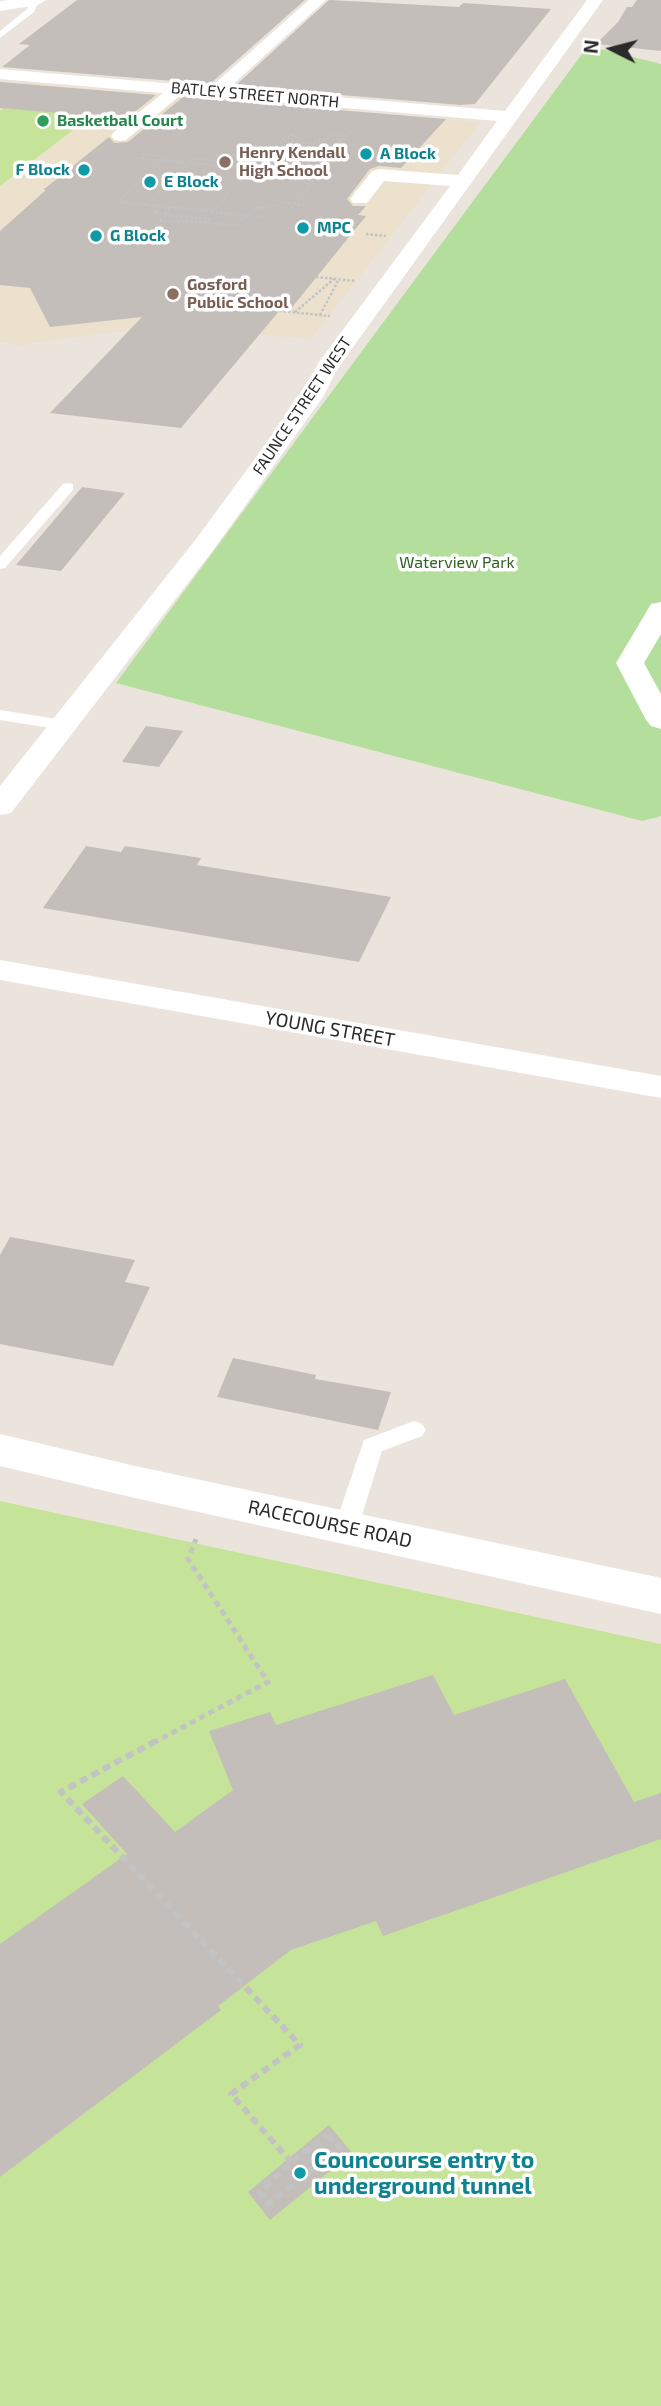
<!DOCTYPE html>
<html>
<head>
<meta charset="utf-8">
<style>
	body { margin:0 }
	#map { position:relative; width:661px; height:2406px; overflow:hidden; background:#ebe4dc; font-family:"Exo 2",sans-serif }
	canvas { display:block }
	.north { position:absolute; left:577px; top:14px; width:70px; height:70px; -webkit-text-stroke:5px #fff; paint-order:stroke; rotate:276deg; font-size:19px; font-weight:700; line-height:28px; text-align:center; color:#2a2a2a }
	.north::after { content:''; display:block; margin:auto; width:24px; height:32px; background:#2a2a2a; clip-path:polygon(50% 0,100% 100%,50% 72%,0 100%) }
</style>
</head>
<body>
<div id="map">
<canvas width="661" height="2406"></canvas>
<div class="north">N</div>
</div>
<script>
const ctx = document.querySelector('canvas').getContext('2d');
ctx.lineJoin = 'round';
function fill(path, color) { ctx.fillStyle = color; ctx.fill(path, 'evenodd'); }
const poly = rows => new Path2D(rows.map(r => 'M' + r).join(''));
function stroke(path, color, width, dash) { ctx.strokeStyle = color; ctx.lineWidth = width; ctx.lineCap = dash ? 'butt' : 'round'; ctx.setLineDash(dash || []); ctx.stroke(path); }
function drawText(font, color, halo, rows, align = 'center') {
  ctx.font = font + ' "Exo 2",sans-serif'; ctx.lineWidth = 7; ctx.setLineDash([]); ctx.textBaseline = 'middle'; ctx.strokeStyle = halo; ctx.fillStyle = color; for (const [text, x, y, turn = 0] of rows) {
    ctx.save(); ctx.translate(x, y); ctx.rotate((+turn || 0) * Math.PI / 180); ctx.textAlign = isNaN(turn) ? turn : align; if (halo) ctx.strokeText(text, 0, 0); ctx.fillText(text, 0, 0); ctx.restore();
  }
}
fill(poly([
	[0,81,480,122,311,339,161,326,19,345,0,342]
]), '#ebe1cd');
fill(poly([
	[588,46,661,64,661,816,642,821,116,683]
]), '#b4de9c');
fill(poly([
	[4,108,91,116,0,186,0,111],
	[0,1501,661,1644,661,2406,0,2406]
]), '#c5e499');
fill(poly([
	[77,0,305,0,210,84,2,67,30,45,19,44],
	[329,0,459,7,463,3,551,9,475,104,460,105,235,86],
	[637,0,661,0,661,51,596,44,618,22,627,7,632,7],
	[0,82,156,95,126,119,0,108],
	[183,97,446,119,401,168,379,166,370,169,347,199,353,206,366,206,358,215,366,216,289,311,280,310,181,428,50,413,142,317,50,327,30,288,0,285,0,231,46,190,43,190,109,137,114,143,128,142],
	[82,487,125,493,61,571,16,565],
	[146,726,183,731,159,767,122,762],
	[86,846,121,852,125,846,201,858,197,865,391,897,359,962,43,908],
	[10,1237,135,1260,125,1282,150,1287,113,1366,0,1344,0,1255],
	[233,1358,316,1375,315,1379,391,1392,378,1430,217,1397],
	[433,1675,454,1715,565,1679,634,1802,661,1793,661,1839,383,1936,376,1921,291,1950,218,2006,221,2010,0,2177,0,1944,127,1854,82,1804,123,1776,175,1832,233,1790,209,1731,270,1712,276,1725],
	[329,2125,352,2153,270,2220,248,2192]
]), '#c3beb9');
stroke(poly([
	[291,135,296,136,291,142,309,143,337,133],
	[318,142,343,134],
	[310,143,337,146,353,128],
	[142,154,166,157,117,202,183,208],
	[137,158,289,172,297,181,340,179],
	[93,200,97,201],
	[146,205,193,159,249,162,247,165,256,165,287,135,291,135,258,168],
	[167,208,170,208],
	[215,208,251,169],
	[258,208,286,203,304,205,308,200],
	[292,208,311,185,301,181]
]), '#c3c3c3', 2, [2.5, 2]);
stroke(poly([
	[165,207,212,211,216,207],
	[291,209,293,207],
	[155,212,166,214],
	[211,212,262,217],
	[165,213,170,208,167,208],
	[168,220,236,225,254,209,267,207],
	[189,222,159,221,166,215,210,219,207,222],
	[366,234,386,236],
	[316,277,356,281],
	[270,310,330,316],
	[295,312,334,279],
	[320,315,339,279]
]), '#c3c3c3', 2.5, [2.5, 2]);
stroke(poly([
	[153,1743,268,1682,188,1559,196,1539]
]), '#c3c3c3', 5, [6, 4.5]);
stroke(poly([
	[156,1741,61,1792,300,2045,231,2094,291,2162],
	[327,2135,340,2147,269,2204,260,2192,291,2162,327,2135]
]), '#c3c3c3', 6, [8, 5]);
fill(poly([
	[32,0,39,1,34,12,0,38,0,31,27,9,32,0],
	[68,483,73,484,73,490,5,568,0,569,0,556,63,484,68,483],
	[0,710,63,720,71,725,63,730,0,720,0,710],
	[414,1421,422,1424,426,1430,422,1436,382,1451,358,1528,355,1535,346,1537,337,1535,334,1528,364,1440,414,1421]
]), '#fff');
fill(poly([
	[9,0,46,0,38,5,0,11,0,1,9,0],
	[309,0,326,0,229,88,505,111,587,0,603,0,338,368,323,397,214,549,11,813,0,815,0,786,196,539,301,396,319,362,450,186,384,181,367,203,353,203,350,199,353,195,372,171,379,169,458,175,497,121,182,94,126,140,120,141,114,140,111,136,114,132,163,93,0,79,0,69,211,87,309,0],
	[661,602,661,634,644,663,661,694,661,729,651,726,646,720,616,663,651,604,661,602],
	[0,960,661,1076,661,1098,0,980,0,960]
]), '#fff');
fill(poly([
	[0,1434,135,1466,661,1578,661,1614,135,1498,0,1466,0,1434]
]), '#fff');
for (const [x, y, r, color] of [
	[43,121,7,"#2e9e5b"],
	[366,154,7,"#0f9aa8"],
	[225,162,7,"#8d6e63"],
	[84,170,7,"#0f9aa8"],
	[150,182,7,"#0f9aa8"],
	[303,228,7,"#0f9aa8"],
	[96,236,7,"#0f9aa8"],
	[173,294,7,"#8d6e63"],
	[300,2173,7,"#0f9aa8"]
]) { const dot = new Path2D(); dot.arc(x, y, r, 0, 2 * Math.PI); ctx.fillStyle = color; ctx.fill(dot); stroke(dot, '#fff', 2.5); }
drawText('16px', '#2a2a2a', '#fff', [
	["BATLEY STREET NORTH",255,95,5],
	["FAUNCE STREET WEST",302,406,-56]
]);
drawText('bold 16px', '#27864d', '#fff', [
	["Basketball Court",57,121]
], 'left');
drawText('bold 16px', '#785e54', '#fff', [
	["Henry Kendall",239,153],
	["High School",239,171],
	["Gosford",187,285],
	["Public School",187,303]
], 'left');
drawText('bold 16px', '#0d838f', '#fff', [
	["A Block",380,154],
	["F Block",70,170,"right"],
	["E Block",164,182],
	["MPC",317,228],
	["G Block",110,236]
], 'left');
drawText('16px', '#2e611f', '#fff', [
	["Waterview Park",457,563]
]);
drawText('19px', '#2a2a2a', '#fff', [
	["YOUNG STREET",330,1029,10],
	["RACECOURSE ROAD",330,1524,12]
]);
drawText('bold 23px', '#0d838f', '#fff', [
	["Councourse entry to",314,2160],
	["underground tunnel",314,2186]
], 'left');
</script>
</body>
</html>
